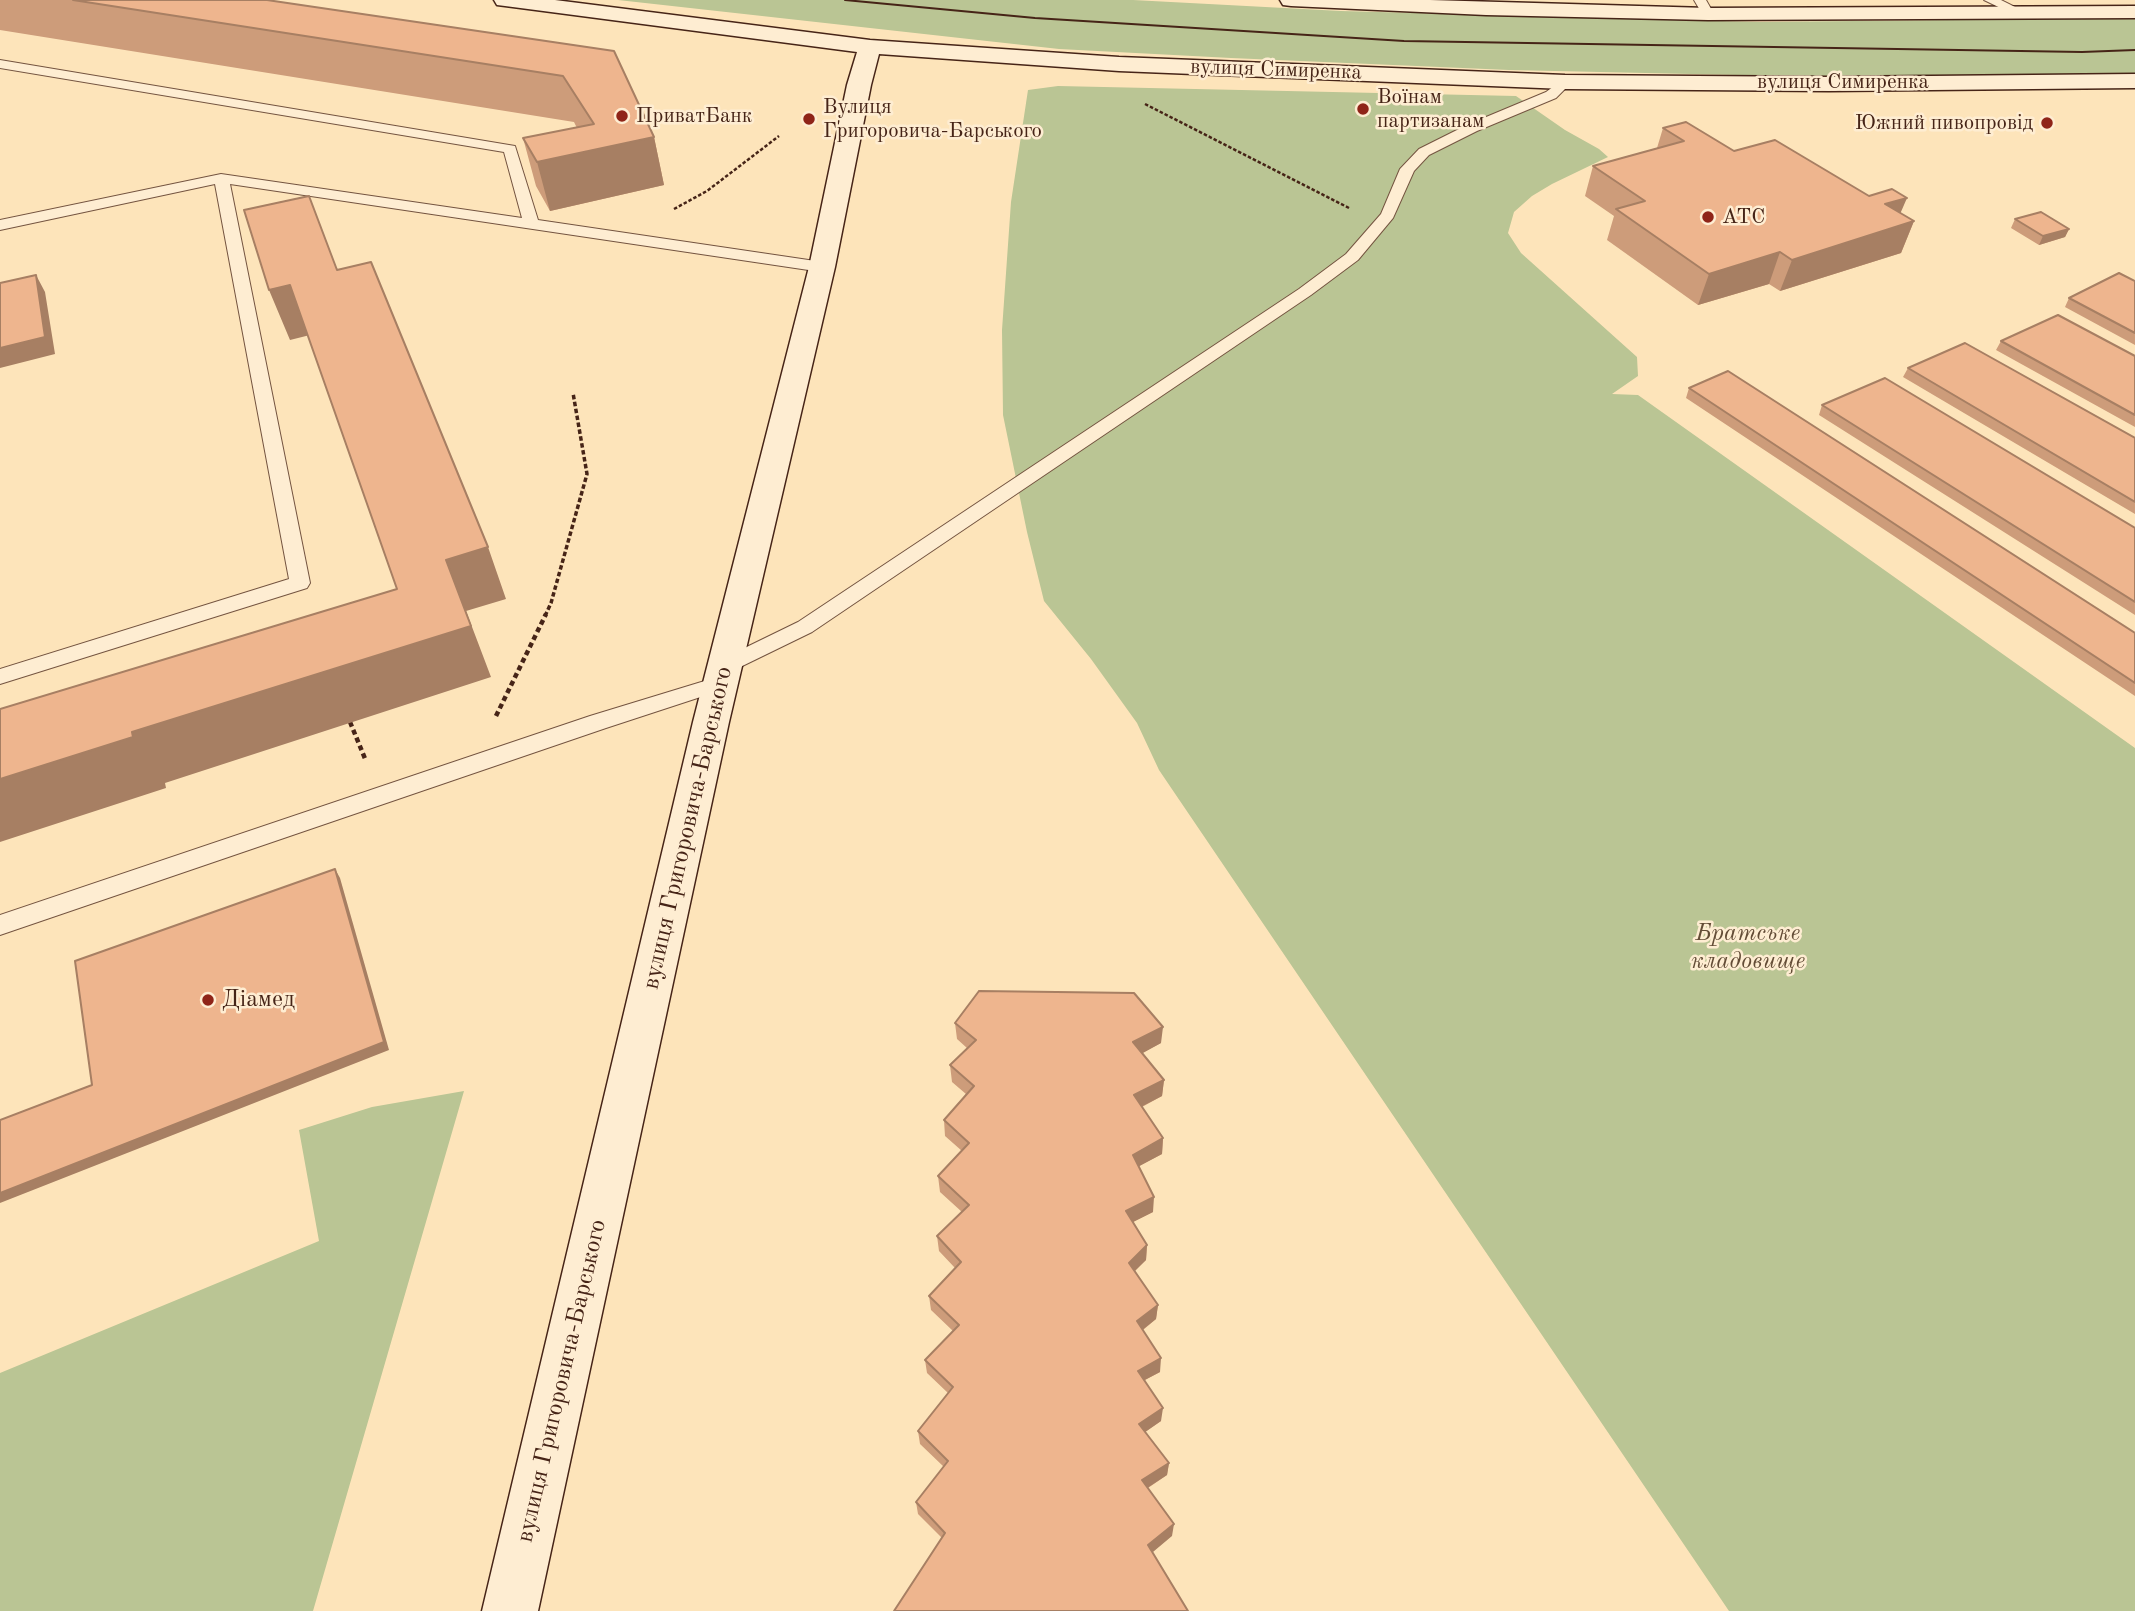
<!DOCTYPE html>
<html>
<head>
<meta charset="utf-8">
<style>
	body { margin:0 }
	canvas { display:block; background:#fde4ba }
</style>
</head>
<body>
<canvas width="2135" height="1611"></canvas>
<script>
const ctx = document.querySelector('canvas').getContext('2d');
ctx.lineJoin = 'round';
function fill(path, color) { ctx.fillStyle = color; ctx.fill(path, 'evenodd'); }
const poly = rows => new Path2D(rows.map(r => 'M' + r).join(''));
function stroke(path, color, width, dash) { ctx.strokeStyle = color; ctx.lineWidth = width; ctx.lineCap = dash ? 'butt' : 'round'; ctx.setLineDash(dash || []); ctx.stroke(path); }
function drawText(font, color, halo, rows, align = 'center') {
  ctx.font = font + ' "Old Standard TT",serif'; ctx.lineWidth = 5; ctx.setLineDash([]); ctx.textBaseline = 'middle'; ctx.strokeStyle = halo; ctx.fillStyle = color; for (const [text, x, y, turn = 0] of rows) {
    ctx.save(); ctx.translate(x, y); ctx.rotate((+turn || 0) * Math.PI / 180); ctx.textAlign = isNaN(turn) ? turn : align; if (halo) ctx.strokeText(text, 0, 0); ctx.fillText(text, 0, 0); ctx.restore();
  }
}
fill(poly([
	[618,0,1133,0,1341,11,1760,22,2135,18,2135,73,1828,77,1509,70,1231,58,1059,49],
	[1058,86,1516,96,1565,130,1599,149,1608,157,1552,184,1532,196,1514,212,1508,233,1521,253,1637,357,1638,376,1612,394,1638,395,2135,748,2135,1611,1729,1611,1159,770,1137,723,1091,659,1044,601,1027,532,1003,415,1002,330,1011,202,1028,90],
	[464,1091,313,1611,0,1611,0,1373,319,1241,299,1130,372,1107]
]), '#bac594');
const lane = poly([
	[1694,0,1706,0,1714,14,1712,17,1704,17,1694,0],
	[1984,0,2001,0,2027,13,2025,16,2017,16,1984,0],
	[0,60,515,146,538,220,822,262,830,267,822,272,230,184,310,583,307,588,0,684,0,669,289,579,215,184,0,230,0,220,221,174,522,218,504,152,0,68,0,60],
	[1565,78,1572,82,1556,98,1477,131,1429,155,1414,171,1393,218,1358,260,1311,295,812,632,732,671,725,673,718,671,715,666,718,661,798,622,1299,289,1346,254,1381,214,1400,169,1419,149,1467,125,1546,92,1565,78],
	[721,676,728,678,732,683,728,688,606,728,0,935,0,915,590,716,721,676]
]);
const secondary = poly([
	[494,0,555,0,870,40,1119,57,1565,75,1829,77,2135,74,2135,88,1829,91,1565,89,1119,71,879,54,871,85,835,267,729,722,538,1611,482,1611,693,722,809,267,847,85,857,52,505,6,497,5,494,0],
	[1280,0,1430,0,1708,8,2135,6,2135,18,1708,20,1486,15,1291,6,1283,5,1280,0]
]);
stroke(lane, '#745440', 2);
stroke(secondary, '#462417', 3);
stroke(poly([
	[1145,104,1349,208],
	[674,209,707,191,779,136]
]), '#462417', 2.5, [3.5, 2]);
stroke(poly([
	[545,616,551,603,587,474,573,393]
]), '#462417', 3.5, [4.5, 2.5]);
stroke(poly([
	[496,716,546,614],
	[350,722,366,761]
]), '#462417', 4.5, [5, 3.5]);
fill(lane, '#feedd2');
fill(secondary, '#feedd2');
stroke(poly([
	[845,0,1035,18,1404,41,2082,52,2135,50]
]), '#462417', 2);
fill(poly([
	[0,0,267,0,614,51,654,137,664,185,550,211,536,186,523,138,577,128,574,122,0,30],
	[1663,128,1869,196,1914,221,1901,253,1780,291,1769,284,1698,305,1607,240,1614,216,1585,196,1593,166,1657,148],
	[2015,219,2069,229,2065,237,2039,245,2011,228],
	[2135,281,2135,345,2065,307,2069,298],
	[2001,341,2135,356,2135,427,1996,350],
	[1908,368,2135,438,2135,514,1903,377],
	[1689,388,2135,633,2135,696,1686,398],
	[1822,405,2135,528,2135,615,1819,415],
	[955,1023,1161,1043,1142,1053,1164,1080,1162,1096,1142,1107,1163,1138,1162,1154,1139,1166,1153,1212,1133,1222,1147,1245,1146,1260,1134,1271,1158,1305,1156,1319,1143,1330,1160,1372,1145,1380,1161,1421,1145,1432,1169,1463,1167,1475,1148,1488,1172,1536,942,1538,918,1514,916,1502,944,1467,920,1444,918,1431,948,1393,927,1373,925,1360,953,1331,931,1310,929,1296,955,1268,939,1251,937,1236,962,1212,940,1192,938,1176,962,1151,945,1136,944,1120,966,1094,952,1082,950,1065,967,1048,957,1039]
]), '#cd9c7a');
fill(poly([
	[654,137,664,185,550,211,537,162],
	[1907,198,1894,228,1914,221,1901,253,1780,291,1792,260,1885,204],
	[2069,229,2065,237,2039,245,2043,236],
	[1780,252,1769,284,1698,305,1709,274],
	[36,275,45,292,55,354,0,368,0,348],
	[290,285,310,335,290,340,269,290],
	[488,547,506,599,466,611,491,677,165,783,166,788,0,842,0,779,132,732,471,626,446,560],
	[335,869,340,878,389,1050,0,1203,0,1193],
	[1163,1027,1161,1043,1132,1059,1133,1042],
	[1164,1080,1162,1096,1133,1111,1134,1095],
	[1163,1138,1162,1154,1132,1170,1133,1155],
	[1154,1197,1153,1212,1125,1226,1126,1211],
	[1147,1245,1146,1260,1128,1278,1129,1263],
	[1158,1305,1156,1319,1136,1335,1137,1321],
	[1161,1358,1160,1372,1137,1384,1138,1371],
	[1163,1408,1161,1421,1138,1437,1139,1424],
	[1169,1463,1167,1475,1141,1492,1142,1480],
	[1174,1524,1172,1536,1147,1557,1148,1545]
]), '#a77f63');
const building = poly([
	[73,0,267,0,614,51,654,137,537,162,523,138,594,124,563,76,73,0],
	[1686,122,1734,151,1775,140,1869,196,1892,189,1907,198,1885,204,1914,221,1792,260,1780,252,1709,274,1616,209,1645,201,1593,166,1684,141,1663,128,1686,122],
	[309,196,337,270,371,262,488,547,446,560,471,626,132,732,133,737,0,779,0,709,397,589,290,285,269,290,244,210,309,196],
	[2041,212,2069,229,2043,236,2015,219,2041,212],
	[2119,273,2135,281,2135,333,2069,298,2119,273],
	[36,275,45,337,0,348,0,283,36,275],
	[2058,315,2135,356,2135,415,2001,341,2058,315],
	[1965,343,2135,438,2135,502,1908,368,1965,343],
	[1728,371,2135,633,2135,683,1689,388,1728,371],
	[1885,378,2135,528,2135,602,1822,405,1885,378],
	[335,869,384,1042,0,1193,0,1120,92,1085,75,961,335,869],
	[979,991,1134,993,1163,1027,1133,1042,1164,1080,1134,1095,1163,1138,1133,1155,1154,1197,1126,1211,1147,1245,1129,1263,1158,1305,1137,1321,1161,1358,1138,1371,1163,1408,1139,1424,1169,1463,1142,1480,1174,1524,1148,1545,1188,1611,894,1611,945,1533,916,1502,948,1461,918,1431,953,1387,925,1360,959,1325,929,1296,961,1262,937,1236,969,1205,938,1176,969,1143,944,1120,974,1086,950,1065,976,1040,955,1023,979,991]
]);
fill(building, '#eeb58e');
stroke(building, '#a77f63', 2);
for (const [x, y, r, color] of [
	[1363,109,7,"#8f2418"],
	[622,116,7,"#8f2418"],
	[809,119,7,"#8f2418"],
	[2047,123,7,"#8f2418"],
	[1708,217,7,"#8f2418"],
	[208,1000,7,"#8f2418"]
]) { const dot = new Path2D(); dot.arc(x, y, r, 0, 2 * Math.PI); ctx.fillStyle = color; ctx.fill(dot); stroke(dot, '#feedd2', 2.5); }
drawText('21px', '#462417', '#feedd2', [
	["вулиця Симиренка",1276,70,2],
	["вулиця Симиренка",1843,82]
]);
drawText('21px', '#462417', '#feedd2', [
	["Воїнам",1377,97],
	["партизанам",1377,121],
	["Вулиця",823,107],
	["Григоровича-Барського",823,131],
	["ПриватБанк",636,116],
	["Южний пивопровід",2033,123,"right"],
	["АТС",1722,217]
], 'left');
drawText('24px', '#462417', '#feedd2', [
	["вулиця Григоровича-Барського",688,828,-77],
	["вулиця Григоровича-Барського",562,1381,-77]
]);
drawText('italic 24px', '#634c36', '#feedd2', [
	["Братське",1748,934],
	["кладовище",1748,962]
]);
drawText('24px', '#462417', '#feedd2', [
	["Діамед",222,1000]
], 'left');
</script>
</body>
</html>
